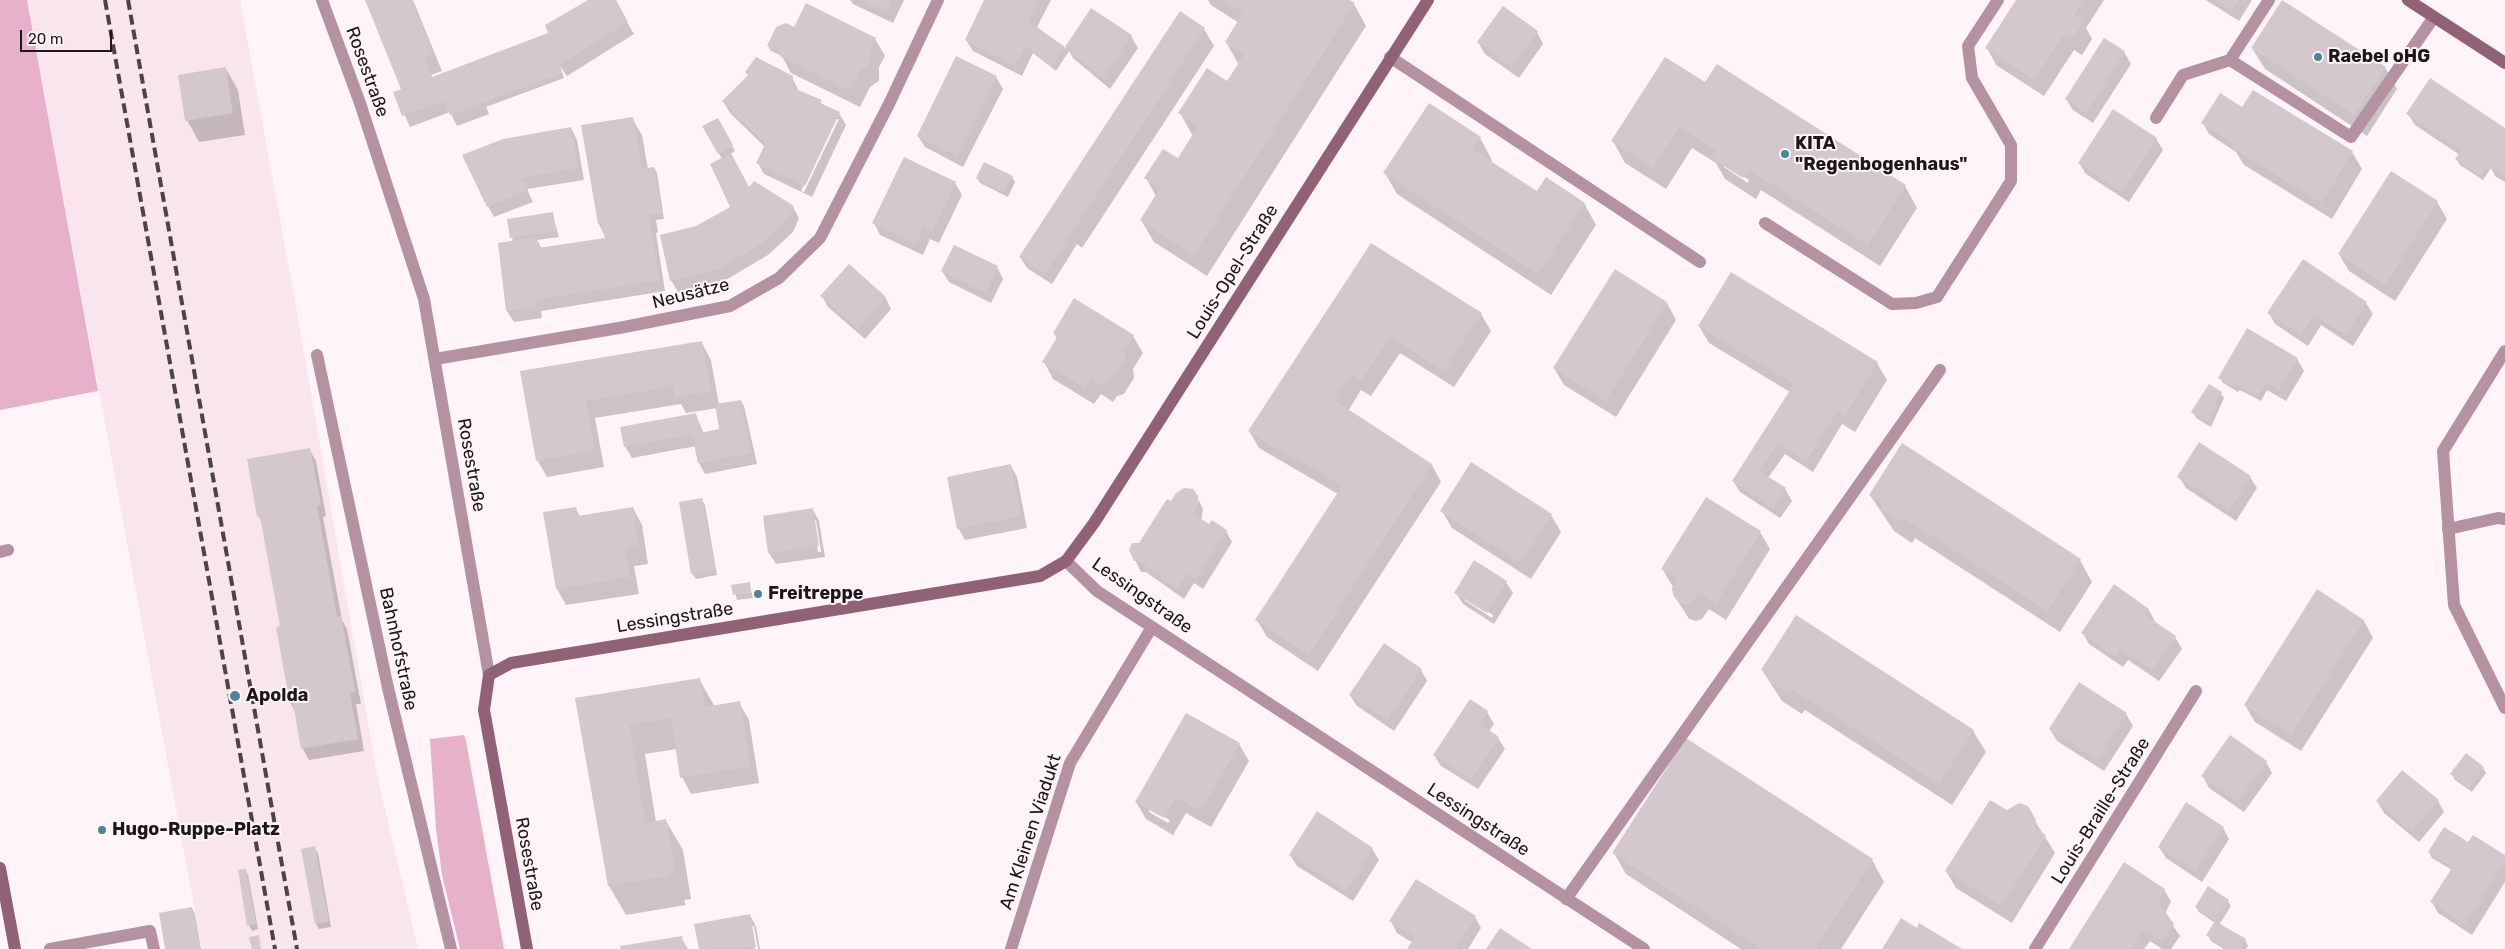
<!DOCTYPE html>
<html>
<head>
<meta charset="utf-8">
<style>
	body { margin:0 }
	#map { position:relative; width:2505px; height:949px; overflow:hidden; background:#fff4f8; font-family:Rubik,sans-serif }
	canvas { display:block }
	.scale { position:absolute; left:20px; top:30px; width:92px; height:22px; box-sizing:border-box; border:2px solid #1c1819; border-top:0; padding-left:6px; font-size:15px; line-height:18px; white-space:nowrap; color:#1c1819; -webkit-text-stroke:4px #fff4f8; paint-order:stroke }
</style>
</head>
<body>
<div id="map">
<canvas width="2505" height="949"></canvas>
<div class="scale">20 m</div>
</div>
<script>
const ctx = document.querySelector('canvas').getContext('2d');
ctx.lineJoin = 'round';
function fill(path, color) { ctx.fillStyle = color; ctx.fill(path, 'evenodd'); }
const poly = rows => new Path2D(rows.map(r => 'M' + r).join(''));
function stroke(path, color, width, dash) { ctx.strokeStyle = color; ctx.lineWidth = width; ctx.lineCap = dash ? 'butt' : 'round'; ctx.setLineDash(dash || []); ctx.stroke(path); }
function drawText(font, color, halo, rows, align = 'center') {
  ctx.font = font + ' Rubik,sans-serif'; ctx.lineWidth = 4; ctx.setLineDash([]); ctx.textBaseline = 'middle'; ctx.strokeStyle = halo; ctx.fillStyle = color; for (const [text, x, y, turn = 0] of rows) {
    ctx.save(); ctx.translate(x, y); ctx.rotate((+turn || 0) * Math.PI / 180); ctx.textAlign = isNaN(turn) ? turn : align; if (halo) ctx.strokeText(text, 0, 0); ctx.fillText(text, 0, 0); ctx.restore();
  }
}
fill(poly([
	[27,0,240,0,299,324,378,780,418,949,202,949]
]), '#f8e5ed');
fill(poly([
	[0,0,27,0,98,391,0,410],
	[464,735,466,741,504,949,460,949,442,875,436,829,430,739]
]), '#e8b1ca');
fill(poly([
	[366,0,413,0,442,71,431,75,432,78,547,35,591,0,614,0,634,34,567,76,560,66,564,78,486,107,489,114,457,126,450,112,410,127,395,93,403,90],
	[850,0,904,0,893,23,853,4],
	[985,0,1051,0,1037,27,1065,49,1091,10,1131,36,1138,48,1110,89,1073,58,1069,51,1056,71,1033,53,1022,76,973,51,966,40],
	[1208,0,1348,0,1354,4,1366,26,1207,276,1154,242,1141,220,1156,196,1146,178,1178,160,1193,136,1180,113,1228,83,1239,65,1226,42,1239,23,1211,5],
	[2018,0,2104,0,2086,28,2092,39,2082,55,2074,50,2044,96,1996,65,1987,48],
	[2206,0,2252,0,2239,21],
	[795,29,875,39,885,56,879,67,879,81,870,87,860,107,791,73,782,56,771,51,768,46],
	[1204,29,1214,46,1082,248,1077,244,1052,284,1027,268,1020,257],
	[1537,32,1543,44,1519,78,1485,54,1478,42],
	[2252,48,2385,67,2397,89,2367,136,2265,69],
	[2124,52,2131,64,2093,123,2073,110,2066,99],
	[226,69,238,90,245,135,199,142,187,120],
	[792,77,799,92,839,113,846,125,812,197,764,174,758,163,765,147,730,113,723,101],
	[836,119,839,119,804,192,801,191],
	[996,77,1003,89,963,167,925,147,918,136],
	[1705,84,1905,186,1917,208,1880,266,1761,190,1756,199,1725,179,1716,163,1692,148,1666,189,1625,163,1613,141],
	[1724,164,1749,180,1748,183,1724,167],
	[2243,109,2352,152,2362,169,2332,219,2244,165,2236,152,2209,134,2203,123],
	[2113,111,2156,139,2163,150,2129,202,2086,174,2079,163],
	[2408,114,2505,129,2505,182,2495,176,2491,168,2483,180,2460,165,2457,160,2460,155,2415,125],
	[632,118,642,135,648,169,654,168,657,173,664,219,656,220,658,232,656,233,665,291,541,311,542,318,514,322,507,311,503,283,506,282,513,242,509,220,552,213,559,237,537,240,542,249,606,239,599,224],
	[718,119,735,151,730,154,749,189,793,207,799,218,793,232,768,255,724,281,678,292,671,280,697,227,731,207,722,159,704,127],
	[571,128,577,140,584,180,527,189,533,202,494,217,488,206],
	[1480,138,1492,160,1490,163,1537,193,1584,203,1596,225,1551,295,1397,194,1385,173],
	[905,159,955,183,962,195,939,243,930,239,923,255,880,235,874,223],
	[2392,173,2437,202,2447,219,2395,301,2349,271,2339,254],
	[1012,177,1015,182,1008,197,980,183,977,178],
	[1371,245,1481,314,1491,331,1454,387,1400,353,1371,396,1361,390,1348,411,1432,465,1441,482,1318,671,1267,637,1257,620,1338,494,1259,448,1249,431],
	[997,267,1003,279,991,303,949,282,942,271],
	[822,296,885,297,891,309,865,339,828,307],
	[1075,300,1133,336,1143,353,1133,369,1134,378,1124,394,1117,396,1113,402,1101,394,1094,404,1053,379,1044,362,1057,339,1054,333],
	[1667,303,1676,320,1616,417,1564,385,1554,368],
	[2366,303,2373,314,2353,346,2321,325,2308,346,2275,324,2269,313],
	[1699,326,1877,363,1887,380,1855,432,1842,424,1813,472,1785,454,1768,478,1785,489,1792,501,1780,518,1740,492,1733,481,1790,392,1709,343],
	[2248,329,2297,359,2304,371,2286,401,2267,390,2261,401,2240,390,2238,392,2223,383,2220,378],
	[702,343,711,360,719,405,741,401,744,406,757,464,705,474,699,463,696,446,632,458,625,446,696,415,704,434,721,430,717,408,686,413,681,404,595,418,604,467,547,477,537,460,522,372],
	[2221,393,2224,398,2211,427,2196,418,2193,412],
	[309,449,316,461,326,516,323,517,342,620,347,629,361,704,356,704,364,751,309,760,303,749,296,713,291,704,281,627,262,523,259,516],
	[1011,466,1017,477,1027,528,965,540,958,528],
	[2179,477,2250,477,2257,488,2236,521,2186,488],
	[1870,495,2080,560,2092,582,2060,632,1915,538,1912,543,1894,531],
	[1197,497,1203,509,1201,521,1226,531,1232,542,1203,589,1194,583,1184,599,1146,572,1141,572,1135,560,1140,544,1171,502],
	[702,500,705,505,717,575,696,579,692,573],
	[575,508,580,516,633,508,642,525,648,564,634,566,639,594,566,605,557,589],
	[813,510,819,521,825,557,776,564,769,553,764,517],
	[814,520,816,520,821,552,818,552],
	[1442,511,1551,515,1561,532,1531,579,1452,528],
	[1760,532,1770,549,1726,620,1709,609,1702,619,1696,621,1689,619,1674,595,1673,587,1663,570],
	[1506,582,1513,593,1494,624,1463,604,1456,593],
	[1464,597,1493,615,1492,618,1464,600],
	[749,583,753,598,737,600,733,586],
	[2317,591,2364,621,2373,638,2301,751,2255,722,2245,705],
	[2148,609,2155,621,2154,623,2175,637,2182,649,2159,681,2128,660,2123,667,2089,644,2083,633],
	[1421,670,1427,681,1394,731,1357,706,1350,695],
	[1762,670,1973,731,1986,752,1952,805,1805,710,1802,714,1782,701],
	[699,679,715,707,739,703,749,720,759,783,691,794,682,777,677,749,645,754,656,822,666,821,683,850,691,899,684,900,686,905,626,915,609,886,577,699],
	[1470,701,1487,712,1494,724,1489,731,1498,738,1505,749,1478,789,1441,766,1434,755],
	[2126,714,2133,726,2104,771,2057,741,2050,729],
	[1239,744,1249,761,1211,827,1186,813,1173,835,1146,819,1136,802],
	[1149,809,1170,820,1168,823,1149,812],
	[2266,762,2272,773,2244,812,2209,788,2203,776],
	[2483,768,2486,773,2472,792,2455,780,2452,774],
	[2377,801,2438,801,2444,812,2419,842,2384,813],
	[2007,812,2035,821,2055,853,2012,923,1956,888,1946,871],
	[2223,828,2229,839,2202,882,2166,858,2159,847],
	[2469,844,2505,856,2505,882,2472,935,2438,913,2432,902,2452,870,2432,858,2429,852],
	[314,848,318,853,331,927,319,929,316,924],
	[1372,849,1379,860,1353,901,1297,866,1290,855],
	[1614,853,1872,860,1884,882,1841,949,1741,949,1626,874],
	[245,870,248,875,258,929,252,931,249,925],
	[2164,890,2171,901,2165,914,2180,936,2171,949,2162,949,2150,941,2144,949,2070,949],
	[2228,901,2231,906,2219,925,2245,940,2248,946,2246,949,2224,949,2211,941,2208,935,2215,923,2199,912,2196,907],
	[192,908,195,914,201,949,166,949],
	[750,915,756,927,760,949,758,949,754,926,751,926,755,949,700,949,696,925],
	[1475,917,1481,928,1468,949,1409,949,1413,943,1397,933,1391,921],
	[681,937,688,949,622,949]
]), '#0003');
fill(poly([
	[365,0,412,0,433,53,424,57,432,77,548,33,545,25,588,0,616,0,628,22,559,65,562,73,450,115,444,101,402,116,393,92,401,89],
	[861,0,892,0,887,12],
	[984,0,1039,0,1028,21,1065,47,1091,8,1132,35,1103,78,1065,47,1052,67,1026,45,1015,65,965,40],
	[1223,0,1350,0,1355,3,1194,255,1140,220,1160,188,1144,178,1163,149,1178,158,1198,126,1178,113,1207,68,1227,81,1244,55,1225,42,1243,13],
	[2016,0,2083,0,2074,15,2083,21,2072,39,2064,34,2034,80,1985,48],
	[2216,0,2239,0,2232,10],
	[2282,0,2386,67,2354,115,2251,48],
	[806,3,876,38,870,50,870,64,860,70,850,91,780,56,782,53,767,46,776,27,786,23,794,27],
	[1503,6,1538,31,1512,67,1477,42],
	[1180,11,1205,28,1045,274,1019,257],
	[2104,38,2125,51,2086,113,2065,99],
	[956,56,997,76,957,156,917,136],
	[756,57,793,76,793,88,822,100,820,103,840,112,805,186,756,163,765,144,722,101,748,75,745,72],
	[1665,57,1705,82,1717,64,1906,185,1868,245,1749,170,1743,178,1711,158,1716,150,1679,127,1653,168,1611,141],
	[226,67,233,113,185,121,178,75],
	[2430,78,2505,128,2505,176,2487,165,2480,175,2455,159,2462,150,2406,114],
	[2253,90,2353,151,2322,203,2232,148,2234,144,2201,123,2220,93,2242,107],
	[1429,103,1481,137,1472,149,1537,191,1546,177,1585,203,1538,274,1383,173],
	[2113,109,2157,138,2122,192,2078,163],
	[633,117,642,169,654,167,662,213,649,215,659,280,535,300,536,307,506,311,498,243,537,237,538,248,605,238,602,224,598,224,581,125],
	[718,118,733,145,718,154,702,126],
	[571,127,578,168,522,178,528,190,487,207,462,155,503,139],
	[731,153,749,187,754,181,794,206,787,220,761,244,717,270,670,281,660,235,696,226,730,207,710,164],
	[904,157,956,182,932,232,923,228,916,244,872,223],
	[984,162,1013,176,1004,192,976,178],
	[2391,171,2438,201,2385,285,2338,254],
	[553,212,556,231,510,238,507,219],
	[1371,243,1482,313,1444,371,1390,337,1361,380,1351,374,1334,400,1432,464,1309,655,1255,620,1342,486,1297,458,1296,461,1248,431],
	[954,245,998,266,985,293,941,271],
	[2303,259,2367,302,2346,335,2314,315,2301,335,2267,313],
	[849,264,886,297,858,329,820,296],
	[1615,269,1667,302,1606,401,1553,368],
	[1731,272,1878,362,1845,416,1837,412,1806,461,1778,443,1759,471,1786,488,1773,508,1732,481,1794,384,1698,326],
	[1074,298,1134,335,1124,351,1125,360,1114,377,1107,379,1103,386,1091,378,1084,388,1042,362,1058,336,1053,333],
	[2247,328,2298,358,2279,390,2266,382,2258,396,2236,385,2235,388,2218,378],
	[702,341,711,391,675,397,674,386,586,401,595,450,536,461,520,371],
	[2209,384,2222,392,2215,404,2217,406,2207,422,2191,412],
	[741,400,751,453,698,463,692,434,624,447,620,427,696,413,700,433,719,429,715,404],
	[2199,442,2251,476,2229,510,2177,477],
	[1902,443,2081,559,2047,611,1902,517,1899,522,1880,510,1883,504,1869,495],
	[310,448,321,505,317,506,337,617,341,616,355,692,350,693,358,739,301,749,293,703,290,704,276,627,280,626,260,516,257,517,247,459],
	[1471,462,1552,514,1521,563,1440,511],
	[1011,464,1021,516,957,529,947,477],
	[1184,488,1193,489,1198,496,1198,505,1193,514,1209,524,1212,520,1227,530,1196,579,1187,573,1177,589,1139,561,1134,561,1129,550,1132,543,1139,543,1167,499,1171,501,1176,493],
	[1706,497,1761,531,1716,604,1699,593,1692,602,1686,605,1678,602,1673,595,1672,588,1677,579,1661,569],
	[702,498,715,570,691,574,679,502],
	[576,507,578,516,633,507,639,547,625,549,630,577,556,589,543,512],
	[813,508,819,546,768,553,763,516],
	[1474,560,1507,581,1487,613,1454,593],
	[750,582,751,593,733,595,731,585],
	[2114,584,2149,609,2145,615,2176,636,2152,670,2121,649,2116,657,2081,633],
	[2317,589,2364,620,2291,735,2244,705],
	[1796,615,1974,730,1939,784,1792,689,1789,693,1768,680,1770,676,1761,670],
	[1384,643,1422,669,1387,720,1349,695],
	[700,678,705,707,740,701,750,766,680,778,671,718,629,725,645,823,666,819,675,870,669,871,670,876,608,886,575,698],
	[2079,682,2127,713,2097,760,2049,729],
	[1470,699,1488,711,1480,724,1499,737,1471,779,1433,755],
	[1186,713,1240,743,1201,811,1176,797,1164,818,1135,802],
	[2230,735,2267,761,2238,802,2201,776],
	[1686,738,1873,859,1815,949,1761,949,1612,853],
	[2466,753,2484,767,2469,788,2450,774],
	[2402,770,2439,800,2412,832,2376,801],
	[1990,800,2007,810,2019,803,2028,806,2036,820,2034,828,2046,835,2002,906,1945,871],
	[2186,802,2224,827,2195,871,2158,847],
	[1317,811,1373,848,1346,891,1289,855],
	[2444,827,2468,842,2473,835,2505,855,2505,861,2465,924,2430,902,2452,868,2428,852],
	[315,846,329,922,315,924,301,849],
	[2124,862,2165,889,2159,903,2174,924,2162,942,2143,930,2131,949,2069,949],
	[246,869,256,924,247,926,238,870],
	[1416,879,1476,916,1455,949,1407,949,1415,937,1389,921],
	[2208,886,2229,900,2215,921,2195,907],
	[192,907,200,949,165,949,159,913],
	[750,914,756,947,699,949,694,924],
	[1901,918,1917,928,1919,923,1962,949,1882,949],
	[2215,921,2246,939,2240,949,2228,949,2206,935],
	[1500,928,1532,949,1486,949],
	[259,935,261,949,252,949,249,937],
	[682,936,684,949,621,949,620,946]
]), '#d3c8cd');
stroke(poly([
	[1390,57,1700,262],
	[2230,60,2269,0],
	[2156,118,2183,75,2230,60,2351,137,2434,17],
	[1765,223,1892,304,1916,303,1937,297,2011,181,2011,145,1972,78,1968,46,1998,0],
	[2448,529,2498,518,2505,519],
	[0,552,8,550],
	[1566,899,1940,370],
	[50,949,150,931,154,949],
	[2035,949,2196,691]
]), '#b492a1', 12);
stroke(poly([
	[322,0,360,103,424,299,489,675],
	[2505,351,2443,451,2454,605,2505,708],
	[317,355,388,688,451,949],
	[435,359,619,328,730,306,779,278,820,238,889,104,938,0],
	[1066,561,1097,591,1644,949],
	[1011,949,1070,763,1152,627]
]), '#b492a1', 12);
stroke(poly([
	[2408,0,2505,63],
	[0,868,15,949],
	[527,949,484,710,489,675,511,663,1040,576,1066,561,1094,523,1428,0]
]), '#916178', 12);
stroke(poly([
	[105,0,275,949],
	[128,0,297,949]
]), '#494446', 4, [10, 5]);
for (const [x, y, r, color] of [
	[2318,57,5,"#46889a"],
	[1785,154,5,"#46889a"],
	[758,594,5,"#46889a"],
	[235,696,6,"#46889a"],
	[102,830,5,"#46889a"]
]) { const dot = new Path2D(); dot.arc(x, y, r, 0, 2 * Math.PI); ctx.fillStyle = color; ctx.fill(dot); stroke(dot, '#fff4f8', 2); }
drawText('bold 18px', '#1c1819', '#fff4f8', [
	["Raebel oHG",2328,57],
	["KITA",1795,144],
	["\"Regenbogenhaus\"",1795,165],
	["Freitreppe",768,594],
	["Apolda",246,696],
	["Hugo-Ruppe-Platz",112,830]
], 'left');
drawText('18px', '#1c1819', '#fff4f8', [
	["Rosestraße",367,72,70],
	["Louis-Opel-Straße",1233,272,-58],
	["Neusätze",691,294,-14],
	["Rosestraße",471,465,80],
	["Lessingstraße",1142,596,35],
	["Lessingstraße",675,618,-9],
	["Bahnhofstraße",398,649,78],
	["Louis-Braille-Straße",2101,811,-58],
	["Lessingstraße",1478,820,33],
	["Am Kleinen Viadukt",1031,832,-72],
	["Rosestraße",529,864,80]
]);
</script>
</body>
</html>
